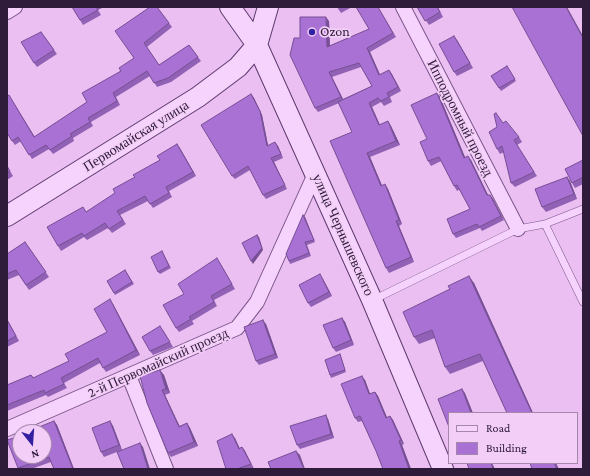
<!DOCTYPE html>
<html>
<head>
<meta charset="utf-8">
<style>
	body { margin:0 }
	#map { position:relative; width:590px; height:476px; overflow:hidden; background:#ebbff2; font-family:"Crimson Pro",serif }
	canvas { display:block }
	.frame { position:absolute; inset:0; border:8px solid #2f1b3a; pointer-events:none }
	.legend { position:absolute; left:448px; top:412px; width:130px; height:52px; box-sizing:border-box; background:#f3cff8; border:1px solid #a587ac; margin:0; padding:5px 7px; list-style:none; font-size:12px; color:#2f1b3a }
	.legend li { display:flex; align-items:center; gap:8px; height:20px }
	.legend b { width:20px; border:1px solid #a587ac }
	.north { position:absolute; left:12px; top:424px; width:40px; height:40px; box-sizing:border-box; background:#f3cff8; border:1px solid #a587ac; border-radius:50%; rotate:163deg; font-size:11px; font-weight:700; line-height:16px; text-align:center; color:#2f1b3a }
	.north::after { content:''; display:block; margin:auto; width:14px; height:18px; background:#3320a1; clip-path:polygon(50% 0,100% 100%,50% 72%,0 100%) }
</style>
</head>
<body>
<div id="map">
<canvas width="590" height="476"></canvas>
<div class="frame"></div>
<ul class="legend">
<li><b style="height:5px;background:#f6d3fc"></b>Road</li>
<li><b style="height:11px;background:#a971d3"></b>Building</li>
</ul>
<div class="north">N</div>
</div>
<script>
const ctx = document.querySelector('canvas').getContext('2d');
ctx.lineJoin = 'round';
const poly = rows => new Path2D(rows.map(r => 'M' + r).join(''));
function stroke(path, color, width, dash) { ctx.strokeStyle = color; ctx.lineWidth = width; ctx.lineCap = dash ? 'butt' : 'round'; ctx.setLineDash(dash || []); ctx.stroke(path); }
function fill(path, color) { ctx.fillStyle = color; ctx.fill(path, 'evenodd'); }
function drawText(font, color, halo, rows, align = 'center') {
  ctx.font = font + ' "Crimson Pro",serif'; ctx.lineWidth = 3.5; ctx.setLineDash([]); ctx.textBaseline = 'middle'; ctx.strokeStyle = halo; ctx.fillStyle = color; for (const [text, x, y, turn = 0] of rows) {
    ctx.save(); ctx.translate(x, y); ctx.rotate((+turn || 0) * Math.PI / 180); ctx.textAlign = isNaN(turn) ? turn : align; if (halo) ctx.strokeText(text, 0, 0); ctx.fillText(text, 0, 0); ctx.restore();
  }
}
const lane = poly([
	[545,224,583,302],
	[373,300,518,229,545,224,583,209]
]);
const street = poly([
	[403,7,518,229],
	[7,12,15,7],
	[129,376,166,469],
	[7,429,237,328,257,302,315,174]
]);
const secondary = poly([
	[230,7,257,45,372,300,443,469],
	[7,216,198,97,238,67,257,45,268,7]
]);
stroke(lane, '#7b568c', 8);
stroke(street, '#7b568c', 16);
stroke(secondary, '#5c396e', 22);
stroke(lane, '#f6d3fc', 7);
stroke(street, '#f6d3fc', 14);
stroke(secondary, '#f6d3fc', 20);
fill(poly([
	[72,7,104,7,98,10,101,15,83,25],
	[157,7,172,27,147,47,159,65,189,45,201,61,171,82,157,87,150,76,116,97,120,105,91,122,93,126,73,138,74,141,53,154,49,149,32,159,21,141,15,145,12,141,9,95,35,137,87,102,134,58],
	[337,7,352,7,341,13],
	[378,7,396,37,370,52,380,75,389,70,401,91,390,97,392,102,384,106,381,102,372,107,380,125,388,121,391,126,400,145,370,157,382,186,385,184,388,189,402,224,399,226,414,262,389,273,386,268,352,132,339,103,318,112,315,108,300,38,329,21,330,46,369,29],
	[361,67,372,86,343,99,332,77],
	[417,7,438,7,443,17,429,25],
	[41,32,57,54,37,67,34,63],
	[457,40,473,68,457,76,454,72],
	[507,66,516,81,501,91,491,76],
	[437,93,440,97,465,157,471,160,488,195,490,195,493,199,504,220,482,231,480,228,456,238,453,234,470,209,460,189,457,191,454,186,441,161,431,166,428,161,427,139],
	[251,94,254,98,262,115,268,146,278,146,283,158,274,162,287,189,266,199,263,195,250,170,235,179,232,176],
	[503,123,519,137,522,142,517,145,537,176,515,187,511,183,504,152,500,154,497,149],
	[177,144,196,176,169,191,172,197,153,208,148,201,120,215,126,224,112,233,108,228,87,240,84,237,61,251,58,246,86,212,115,193,135,177,160,160],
	[583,160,583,184,575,188,572,183],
	[7,166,13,176,7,180],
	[567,177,570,181,577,199,546,212,542,207],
	[305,217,315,242,307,245,311,256,290,264,289,261],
	[25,242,49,277,29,290,19,275,7,280,7,254],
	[162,251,171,268,160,274,158,272],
	[220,263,235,289,214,300,217,306,192,321,194,324,179,332,176,328],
	[125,270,134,284,115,295,107,281],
	[323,279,332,296,311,307,308,303],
	[474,283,533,413,507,413,483,361,450,374,445,367,435,338,419,344,414,337],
	[113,304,140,355,106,372,100,363,64,383,67,388,48,397,46,395,7,411,7,385,31,375,34,378,69,361,107,332],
	[342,318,345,322,354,345,336,352,333,348],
	[7,319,19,341,7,347],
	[266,324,278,358,259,365,256,361],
	[163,330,173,347,153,355,150,351],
	[341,357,346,372,331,378,330,375],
	[164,375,170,393,165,395,179,426,187,423,190,428,198,446,171,457,168,453,147,403],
	[365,380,370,394,375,392,378,396,387,418,390,416,393,420,404,444,402,445,411,469,383,469,376,451,362,421,358,422,355,418],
	[328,419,334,438,300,449,297,445],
	[54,421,57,425,74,469,54,469,51,462,31,469,18,469,18,468,39,429],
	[110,421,113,426,122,450,104,457,101,452],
	[235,438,239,448,242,447,245,451,254,469,226,469]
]), '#9161b5');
fill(poly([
	[566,7,567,7,583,36,583,38],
	[326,17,329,21,330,52,327,47],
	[454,36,457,40,473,68,470,63],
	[367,48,370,52,382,79,379,75],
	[389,70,392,74,401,91,398,87],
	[329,72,332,77,344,101,341,97],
	[437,93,440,97,467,162,464,158],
	[251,94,254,98,262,115,269,150,267,146],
	[369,103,372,107,382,130,379,125],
	[388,121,391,126,400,145,396,141],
	[275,142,278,146,283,158],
	[177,144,180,148,196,176,193,172],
	[367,153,370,157,384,190,381,186],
	[468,156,471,160,490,199,487,195],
	[271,158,274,162,287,189,285,185],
	[567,177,570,181,577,199,574,194],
	[385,184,388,189,402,224,399,220],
	[490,195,493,199,504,220,501,216],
	[303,215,305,217,315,242,314,240],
	[396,221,399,226,414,262,411,257],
	[257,235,259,237,263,250,253,264,251,261],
	[320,274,323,279,332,296,329,292],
	[469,276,474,283,533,413,532,413],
	[110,299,113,304,140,355,136,350],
	[342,318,345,322,354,345,351,340],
	[7,319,19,341,16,336,7,320],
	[263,320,266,324,278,358,275,354],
	[160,370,164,375,170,393,166,389],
	[362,376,365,380,372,399,369,394],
	[462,389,465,393,473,413,471,413],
	[162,390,165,395,182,431,179,427],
	[375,392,378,396,389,422,386,418],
	[326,415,328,419,334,438,331,434],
	[390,416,393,420,404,444,401,440],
	[54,421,57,425,74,469,73,469],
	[110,421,113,426,122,450,119,445],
	[187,423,190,428,198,446,194,442],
	[232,434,235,438,242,453,239,449],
	[399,441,402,445,411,469,409,469],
	[140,443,143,447,150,469,148,469],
	[242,447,245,451,254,469,251,464],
	[296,451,300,455,305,469,304,469],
	[491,463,492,463,495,469,493,469],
	[554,463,556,463,559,469,557,469]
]), '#764f94');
const building = poly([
	[72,7,96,7,98,10,80,20,72,7],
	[150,7,157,7,169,23,144,43,159,65,189,45,198,57,168,78,154,83,147,71,113,93,117,101,88,118,90,122,70,134,72,136,50,150,46,145,29,155,18,137,12,141,7,133,7,96,9,95,34,137,87,102,82,93,121,71,119,68,134,58,115,31,150,7],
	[356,7,378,7,393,33,367,48,379,75,389,70,398,87,387,93,389,97,381,101,378,98,369,103,379,125,388,121,396,141,367,153,381,186,385,184,399,220,396,221,411,257,386,268,330,141,352,132,338,102,372,86,359,63,329,72,341,97,315,108,290,55,294,38,300,38,300,17,326,17,327,47,369,29,356,7],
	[417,7,437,7,440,12,425,21,417,7],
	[512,7,566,7,583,38,583,136,512,7],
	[41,32,54,50,34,63,21,42,41,32],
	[454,36,470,63,454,72,439,44,454,36],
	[507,66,515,79,499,88,491,76,507,66],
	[437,93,464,158,468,156,487,195,490,195,501,216,479,227,477,224,453,234,447,219,470,209,457,185,454,186,439,157,428,161,420,142,427,139,411,105,437,93],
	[251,94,260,111,267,146,275,142,281,154,271,158,285,185,263,195,248,166,232,176,201,125,251,94],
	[496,113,503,123,506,121,519,137,514,140,534,172,511,183,502,146,497,149,489,132,497,127,494,114,496,113],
	[177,144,193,172,166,187,169,193,150,204,145,196,117,211,123,220,109,229,105,223,84,236,82,233,58,246,47,227,83,207,86,212,115,193,113,189,135,177,133,175,160,160,157,156,177,144],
	[583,160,583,177,572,183,565,169,583,160],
	[7,166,10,171,7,173,7,166],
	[567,177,574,194,542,207,535,189,567,177],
	[303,215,314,240,305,242,309,253,289,261,286,254,303,215],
	[257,235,262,248,251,261,242,243,257,235],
	[25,242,46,272,26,285,16,270,7,274,7,254,25,242],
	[162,251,169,266,158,272,151,257,162,251],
	[217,258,232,284,211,296,214,302,189,317,191,319,176,328,163,305,184,294,178,284,217,258],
	[125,270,132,282,114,293,107,281,125,270],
	[320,274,329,292,308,303,299,285,320,274],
	[469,276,532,413,507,413,480,354,445,367,432,330,414,337,403,312,450,289,448,286,469,276],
	[110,299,136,350,103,368,98,358,61,378,64,384,45,393,44,390,7,405,7,385,31,375,33,378,69,361,65,354,107,332,94,309,110,299],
	[342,318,351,340,333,348,323,325,342,318],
	[7,320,16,336,7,341,7,320],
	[263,320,275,354,256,361,244,327,263,320],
	[160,326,170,342,150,351,142,337,160,326],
	[340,354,345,370,330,375,325,360,340,354],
	[160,370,166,389,162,390,179,427,187,423,194,442,168,453,147,403,140,376,160,370],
	[362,376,369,394,375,392,386,418,390,416,401,440,399,441,409,469,383,469,376,451,360,416,355,418,341,384,362,376],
	[462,389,471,413,449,413,449,427,438,399,462,389],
	[326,415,331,434,297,445,290,426,326,415],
	[54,421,73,469,54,469,49,457,18,468,7,440,20,436,20,456,44,456,44,432,30,432,39,429,39,427,54,421],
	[110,421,119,445,101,452,92,428,110,421],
	[232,434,239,449,242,447,251,464,237,469,226,469,217,441,232,434],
	[140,443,148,469,124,469,117,452,140,443],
	[296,451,304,469,271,469,268,462,296,451],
	[467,463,491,463,493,469,469,469,467,463],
	[530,463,554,463,557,469,532,469,530,463]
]);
fill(building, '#a971d3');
stroke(building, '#764f94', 1);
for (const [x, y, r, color] of [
	[312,32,4,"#3320a1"]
]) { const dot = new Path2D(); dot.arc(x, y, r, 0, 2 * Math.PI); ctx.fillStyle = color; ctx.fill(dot); stroke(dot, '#f3cff8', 1.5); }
drawText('14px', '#2f1b3a', '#f3cff8', [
	["Ozon",320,32]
], 'left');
drawText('14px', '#2f1b3a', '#f3cff8', [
	["Ипподромный проезд",460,118,63],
	["Первомайская улица",136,136,-32],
	["улица Чернышевского",343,235,66],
	["2-й Первомайский проезд",158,363,-24]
]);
</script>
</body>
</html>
